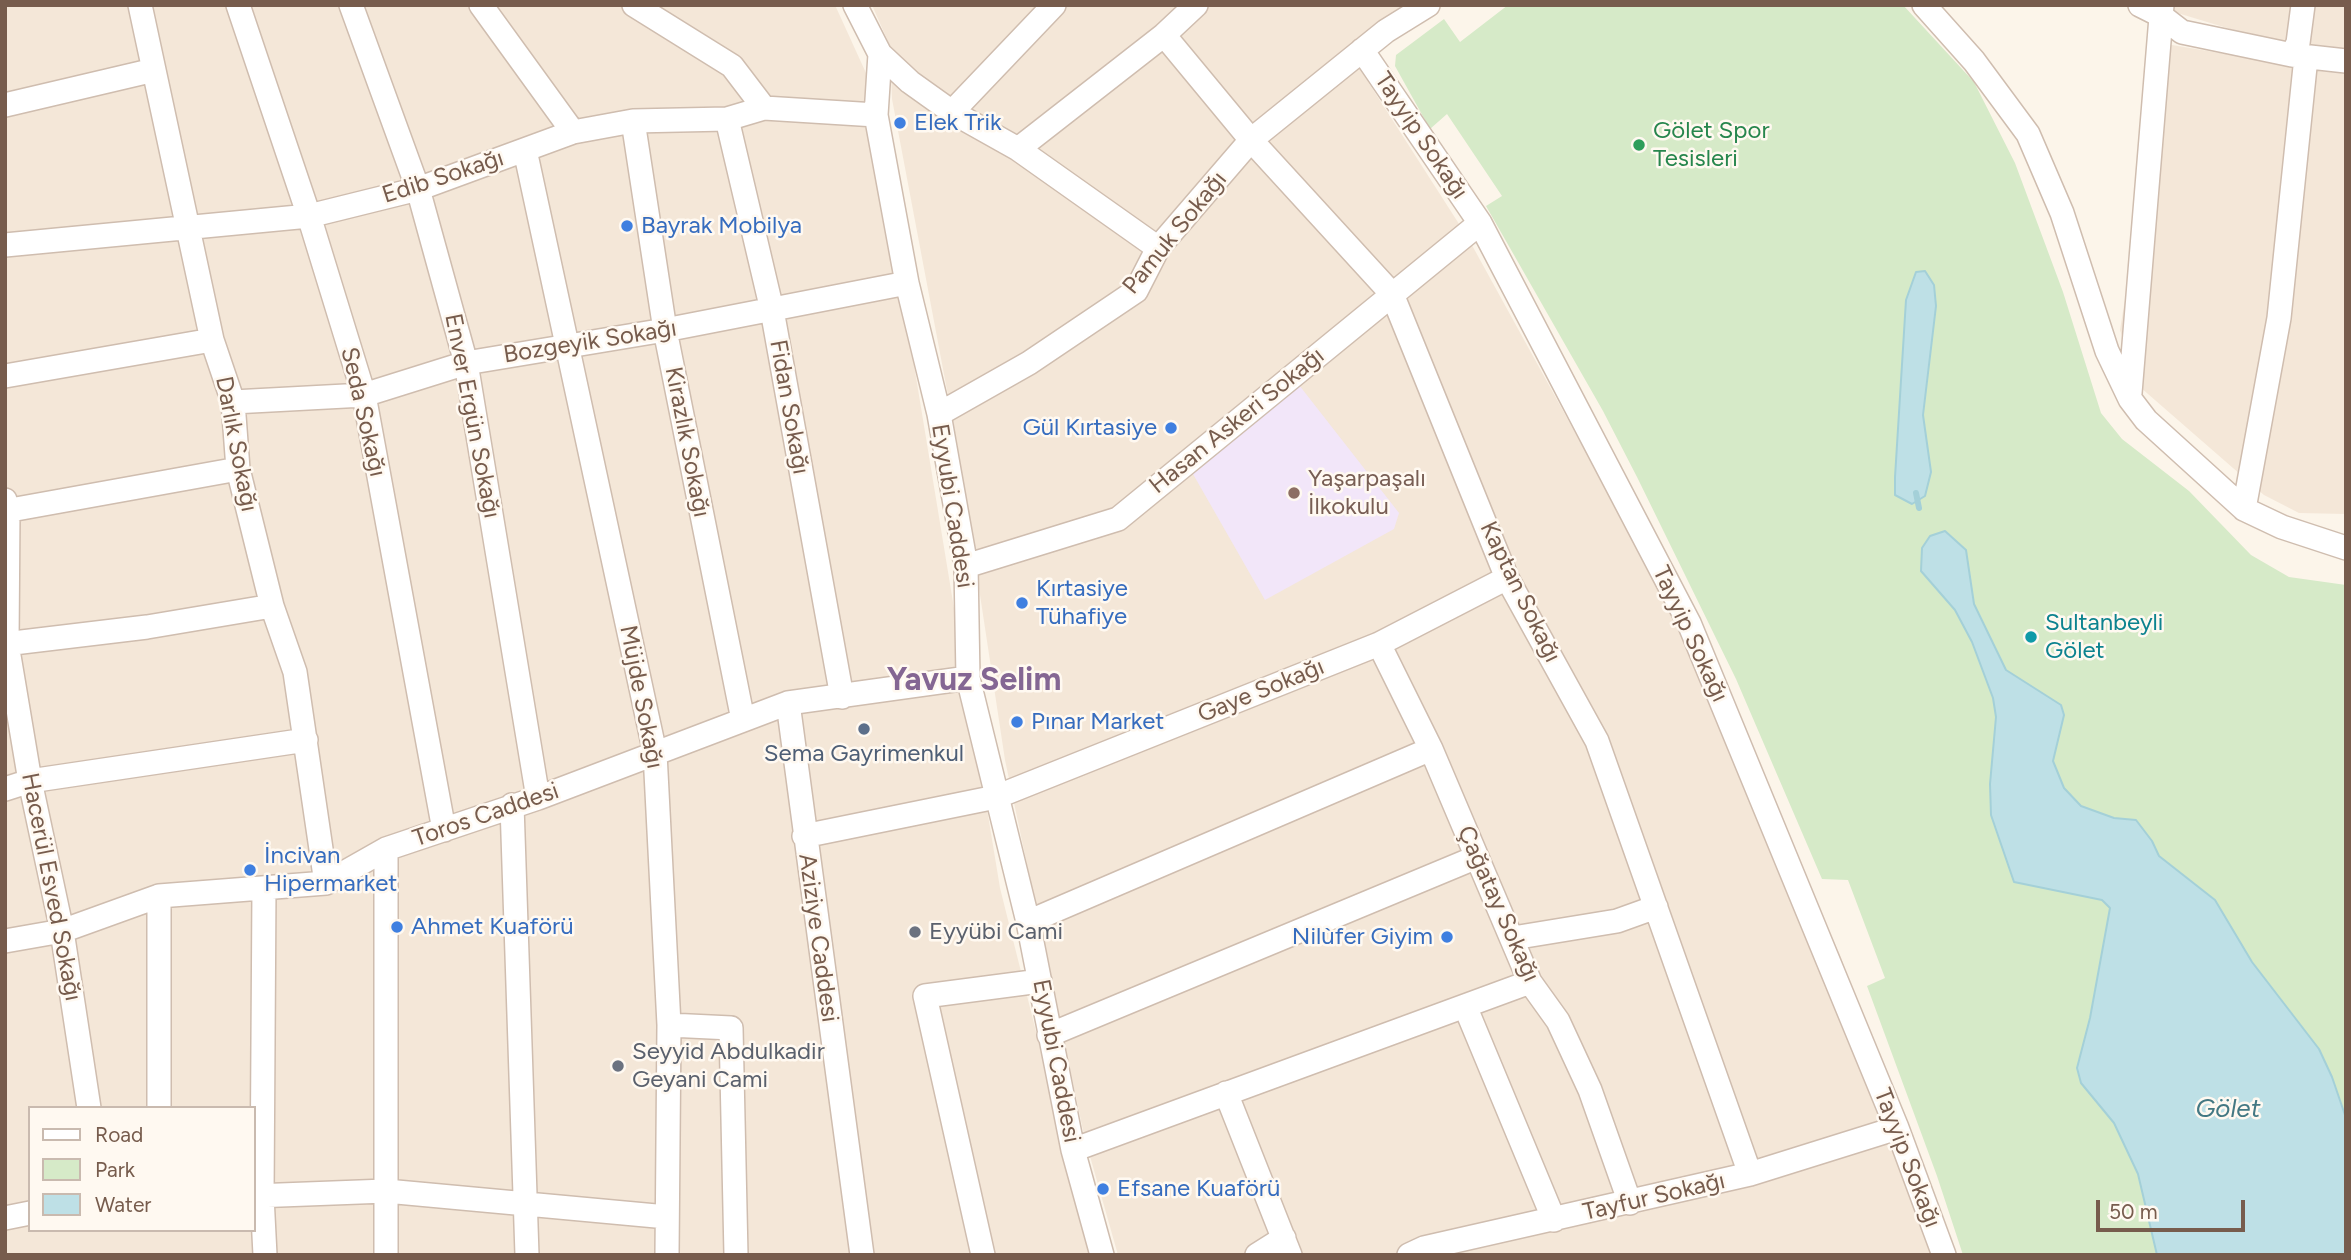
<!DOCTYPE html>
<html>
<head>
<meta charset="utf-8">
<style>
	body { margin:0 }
	#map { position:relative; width:2351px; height:1260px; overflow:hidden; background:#fcf5ea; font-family:Figtree,sans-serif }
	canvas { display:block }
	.frame { position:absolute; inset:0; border:7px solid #775c4d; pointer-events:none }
	.legend { position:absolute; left:28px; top:1106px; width:228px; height:126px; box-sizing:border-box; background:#fff9f1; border:2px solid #c9baaf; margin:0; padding:9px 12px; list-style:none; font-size:21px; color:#775c4d }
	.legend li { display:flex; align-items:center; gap:14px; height:35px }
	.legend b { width:35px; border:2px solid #c9baaf }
	.scale { position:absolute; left:2096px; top:1200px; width:149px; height:32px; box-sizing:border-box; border:4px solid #775c4d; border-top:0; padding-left:9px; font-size:21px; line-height:24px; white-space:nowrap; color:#775c4d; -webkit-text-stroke:5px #fff9f1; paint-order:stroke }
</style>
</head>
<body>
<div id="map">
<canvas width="2351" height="1260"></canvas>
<div class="frame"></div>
<ul class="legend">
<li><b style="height:9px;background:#fff"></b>Road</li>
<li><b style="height:19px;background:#d6eac8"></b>Park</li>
<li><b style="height:19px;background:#bee0e6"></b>Water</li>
</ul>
<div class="scale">50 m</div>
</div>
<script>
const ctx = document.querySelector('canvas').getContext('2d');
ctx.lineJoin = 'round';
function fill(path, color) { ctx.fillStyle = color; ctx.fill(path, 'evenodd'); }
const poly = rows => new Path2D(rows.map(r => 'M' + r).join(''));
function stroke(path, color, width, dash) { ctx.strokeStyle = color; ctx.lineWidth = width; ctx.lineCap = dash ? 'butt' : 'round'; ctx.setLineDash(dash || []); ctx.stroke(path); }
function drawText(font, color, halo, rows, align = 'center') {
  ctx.font = font + ' Figtree,sans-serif'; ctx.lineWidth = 5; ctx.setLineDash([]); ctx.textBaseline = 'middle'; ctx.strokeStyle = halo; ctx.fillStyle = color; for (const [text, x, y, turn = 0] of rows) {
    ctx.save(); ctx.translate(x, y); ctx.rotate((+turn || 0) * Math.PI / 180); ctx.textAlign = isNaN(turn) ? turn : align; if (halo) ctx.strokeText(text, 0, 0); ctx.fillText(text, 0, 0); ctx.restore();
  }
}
fill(poly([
	[5,5,835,5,866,73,1000,888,1092,1255,5,1255],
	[30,1108,254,1108,254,1230,30,1230],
	[872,5,1421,5,1349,52,1468,238,1714,685,1840,955,1950,1255,1118,1255,1084,1135,1005,760,957,443,892,99,890,46],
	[2151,5,2346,5,2346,53,2293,48],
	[2166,44,2346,74,2346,514,2299,513,2264,495,2140,387,2120,330]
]), '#f4e7d8');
fill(poly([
	[1299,385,1399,513,1394,529,1265,600,1193,474]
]), '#f2e6f9');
fill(poly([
	[1508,5,1903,5,1974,82,2015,163,2063,292,2101,413,2122,439,2189,491,2251,555,2289,577,2346,585,2346,1255,1963,1255,1937,1176,1867,986,1885,978,1848,880,1822,879,1736,679,1637,477,1603,411,1486,206,1502,196,1447,114,1430,129,1395,66,1396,55,1444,19,1460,42]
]), '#d6eac8');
const water = poly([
	[1925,271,1934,285,1936,306,1923,415,1931,472,1925,496,1912,504,1895,495,1895,477,1906,300,1916,272,1925,271],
	[1945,531,1966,550,1974,604,2006,670,2061,705,2064,715,2053,761,2064,788,2081,806,2114,818,2136,820,2152,841,2159,856,2215,900,2252,962,2319,1049,2332,1077,2346,1118,2346,1255,2157,1255,2138,1174,2114,1123,2081,1083,2077,1068,2090,1018,2110,908,2102,900,2014,882,1991,815,1990,784,1996,717,1993,698,1972,642,1955,610,1921,571,1922,548,1930,536,1945,531]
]);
fill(water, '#bee0e6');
stroke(water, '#a4d0d8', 2);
stroke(poly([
	[1916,493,1919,508]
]), '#a4d0d8', 6);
const minor = poly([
	[140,5,212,340,233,402,238,469,272,606,295,672,326,883],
	[238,5,309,216,364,395,444,830],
	[351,5,418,189,466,363,538,798],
	[481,5,573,132],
	[634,5,732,66,764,108],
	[855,5,880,54,876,115,907,283,939,414,966,566,968,678,1028,922,1073,1150,1102,1255],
	[1924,5,1974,61,2028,134,2062,213,2107,351,2130,399,2146,420,2244,509,2282,527,2346,548],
	[2140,5,2160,15,2182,32,2292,55,2346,61],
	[1164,35,1251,140,1392,294,1507,578,1597,741,1750,1174],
	[1362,50,1480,223,1689,623,1897,1128,1944,1255],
	[880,54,910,82,952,112,1018,149,1158,248],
	[2292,55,2298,43,2303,5],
	[5,105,154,70],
	[952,112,1054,5],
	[727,119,772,310,842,697],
	[633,121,665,330,743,720],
	[1018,149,1164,35,1196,5],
	[525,150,655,753,669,1025,667,1255],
	[5,245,309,216,418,189,573,132,633,121,727,119,764,108,876,115],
	[5,376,212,340],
	[2130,393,2162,5],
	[233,402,364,395,466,363,665,330,907,283],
	[939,414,1029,363,1136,291,1158,248,1251,140,1386,31,1428,5],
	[5,500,8,511,7,644,30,781,62,931,89,1108],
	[2244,509,2279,318,2306,57],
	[5,511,238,469],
	[966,566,1118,519,1480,223],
	[5,644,147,627,272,606],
	[1379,644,1431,749,1530,982,1558,1021,1590,1090,1630,1203],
	[788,703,862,1255],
	[5,789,30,781,306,740],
	[512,805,527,1255],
	[804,836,996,797,1379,644,1507,578],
	[386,849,386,1255],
	[264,888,262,1196,265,1255],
	[1028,922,1431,749],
	[1513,938,1617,921,1656,907],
	[5,941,62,931,159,896,326,883,386,849,538,798,788,703,968,678],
	[1465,1006,1554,1220],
	[669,1025,731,1028,736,1255],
	[1049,1035,1477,857],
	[1226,1093,1290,1255],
	[159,1108,159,896],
	[1073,1150,1530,982],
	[254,1196,386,1191,667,1217],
	[5,1218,30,1213],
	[983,1255,925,996,1040,981],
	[1257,1255,1284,1238],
	[1409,1255,1424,1248,1750,1174,1897,1128]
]);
stroke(minor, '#cfbdaf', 26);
stroke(minor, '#fff', 23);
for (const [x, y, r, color] of [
	[900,123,7,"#3f7fe0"],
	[1639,145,7,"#2e9e5b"],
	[627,226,7,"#3f7fe0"],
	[1171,428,7,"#3f7fe0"],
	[1294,493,7,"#8d6e63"],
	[1022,603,7,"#3f7fe0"],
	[2031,637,7,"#0f9aa8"],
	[1017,722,7,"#3f7fe0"],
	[864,729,7,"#5c6f8a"],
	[250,870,7,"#3f7fe0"],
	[397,927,7,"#3f7fe0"],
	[915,932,7,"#6b7280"],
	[1447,937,7,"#3f7fe0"],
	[618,1066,7,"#6b7280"],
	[1103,1189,7,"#3f7fe0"]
]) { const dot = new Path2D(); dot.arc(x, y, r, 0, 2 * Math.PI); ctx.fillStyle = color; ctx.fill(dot); stroke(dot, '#fff9f1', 2.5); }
drawText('24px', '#366cbe', '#fff9f1', [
	["Elek Trik",914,123],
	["Bayrak Mobilya",641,226],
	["Gül Kırtasiye",1157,428,"right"],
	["Kırtasiye",1036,589],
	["Tühafiye",1036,617],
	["Pınar Market",1031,722],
	["İncivan",264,856],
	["Hipermarket",264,884],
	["Ahmet Kuaförü",411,927],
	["Nilùfer Giyim",1433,937,"right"],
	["Efsane Kuaförü",1117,1189]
], 'left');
drawText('24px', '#27864d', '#fff9f1', [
	["Gölet Spor",1653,131],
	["Tesisleri",1653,159]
], 'left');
drawText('24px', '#775c4d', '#fff9f1', [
	["Tayyip Sokağı",1421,136,56],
	["Edib Sokağı",443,177,-18],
	["Pamuk Sokağı",1175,233,-51],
	["Bozgeyik Sokağı",590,342,-9],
	["Fidan Sokağı",789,407,80],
	["Seda Sokağı",363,412,77],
	["Enver Ergün Sokağı",472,416,79],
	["Hasan Askeri Sokağı",1237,421,-39],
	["Kirazlık Sokağı",687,442,79],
	["Darlık Sokağı",236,444,79],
	["Eyyubi Caddesi",952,506,81],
	["Kaptan Sokağı",1520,592,64],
	["Tayyip Sokağı",1690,634,65],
	["Gaye Sokağı",1261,691,-22],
	["Müjde Sokağı",641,697,79],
	["Toros Caddesi",486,815,-19],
	["Hacerül Esved Sokağı",51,887,79],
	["Çağatay Sokağı",1498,904,66],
	["Aziziye Caddesi",818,938,82],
	["Eyyubi Caddesi",1056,1061,79],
	["Tayyip Sokağı",1907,1158,69],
	["Tayfur Sokağı",1654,1197,-13]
]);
drawText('24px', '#785e54', '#fff9f1', [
	["Yaşarpaşalı",1308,479],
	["İlkokulu",1308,507]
], 'left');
drawText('24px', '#0d838f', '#fff9f1', [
	["Sultanbeyli",2045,623],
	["Gölet",2045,651]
], 'left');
drawText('24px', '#4e5e75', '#fff9f1', [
	["Sema Gayrimenkul",864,754]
]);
drawText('24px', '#5b616d', '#fff9f1', [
	["Eyyübi Cami",929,932],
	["Seyyid Abdulkadir",632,1052],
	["Geyani Cami",632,1080]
], 'left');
drawText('italic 26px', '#437883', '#fff9f1', [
	["Gölet",2228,1109]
]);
drawText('bold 32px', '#846693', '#fff9f1', [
	["Yavuz Selim",974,681]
]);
</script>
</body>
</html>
